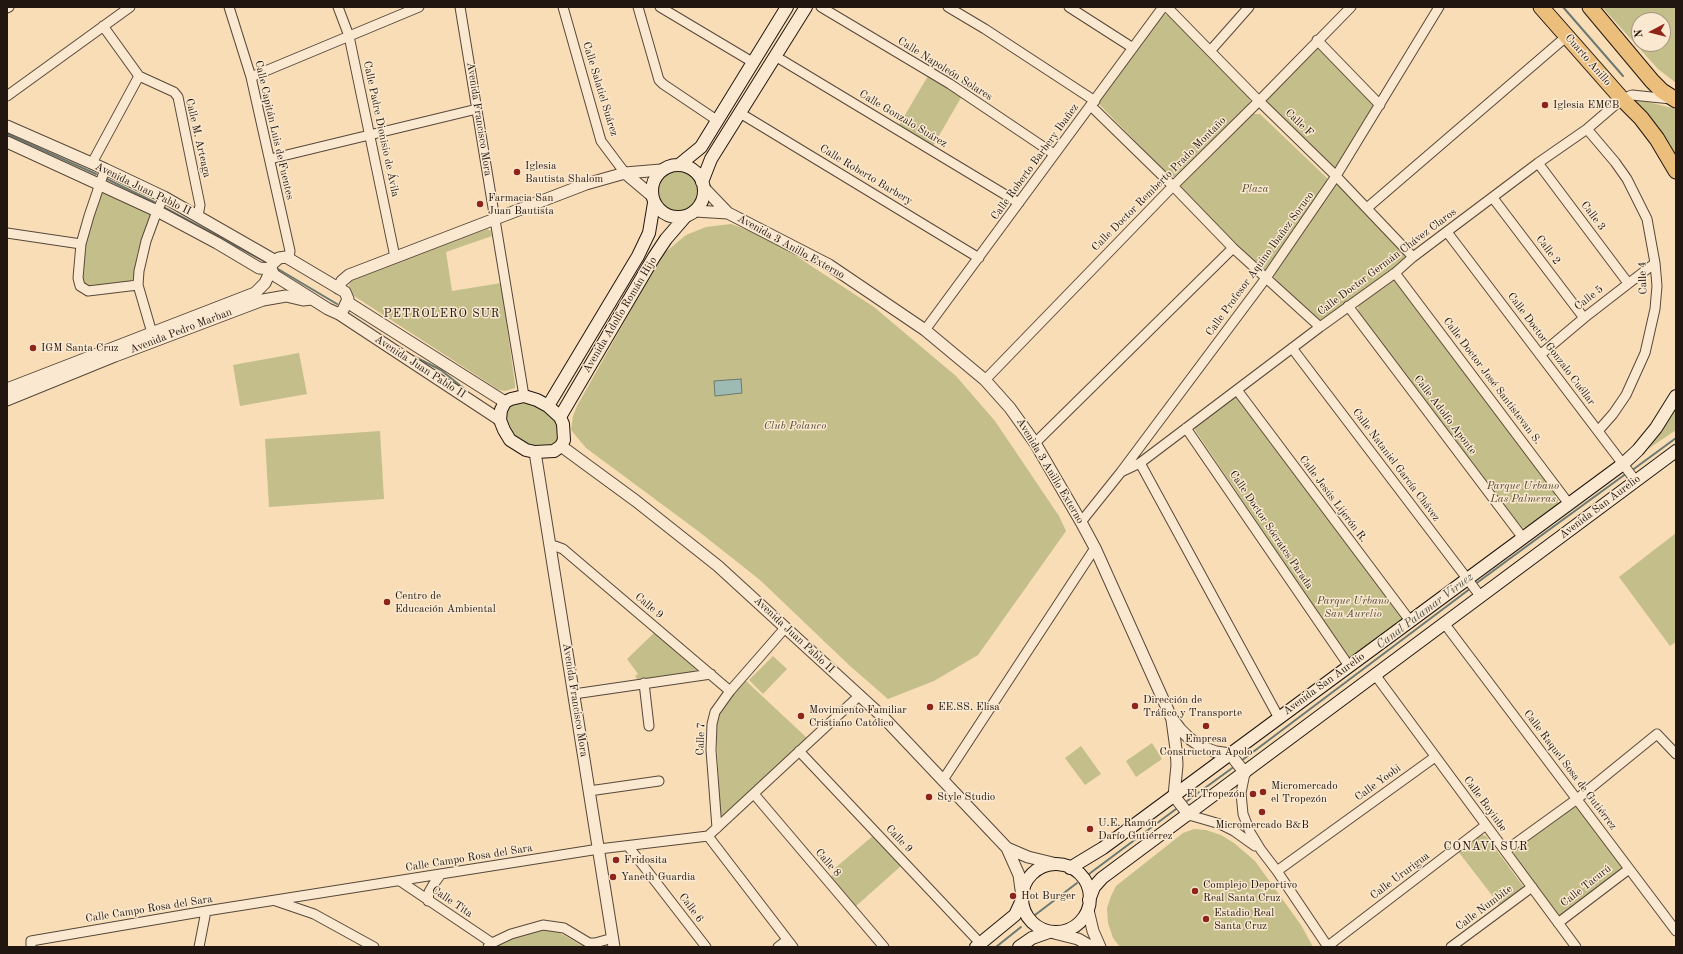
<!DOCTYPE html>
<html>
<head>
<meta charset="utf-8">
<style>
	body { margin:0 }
	#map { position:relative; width:1683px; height:954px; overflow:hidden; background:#f8ddb7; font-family:"Old Standard TT",serif }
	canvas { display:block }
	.frame { position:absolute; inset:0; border:8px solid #221710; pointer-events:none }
	.north { position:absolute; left:1631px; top:12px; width:40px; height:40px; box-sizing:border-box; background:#fae9d0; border:1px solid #a49583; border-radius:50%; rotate:263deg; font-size:11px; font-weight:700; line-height:16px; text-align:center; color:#221710 }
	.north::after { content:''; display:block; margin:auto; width:14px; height:18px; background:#8f2418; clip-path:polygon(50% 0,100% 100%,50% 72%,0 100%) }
</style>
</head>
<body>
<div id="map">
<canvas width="1683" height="954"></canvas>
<div class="frame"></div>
<div class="north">N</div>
</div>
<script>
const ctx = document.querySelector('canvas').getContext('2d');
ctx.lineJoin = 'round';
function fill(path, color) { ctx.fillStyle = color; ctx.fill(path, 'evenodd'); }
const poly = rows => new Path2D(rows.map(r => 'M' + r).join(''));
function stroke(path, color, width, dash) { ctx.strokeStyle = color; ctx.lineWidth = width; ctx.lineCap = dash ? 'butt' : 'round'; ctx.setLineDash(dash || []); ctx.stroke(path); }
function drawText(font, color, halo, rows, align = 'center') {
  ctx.font = font + ' "Old Standard TT",serif'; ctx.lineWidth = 3; ctx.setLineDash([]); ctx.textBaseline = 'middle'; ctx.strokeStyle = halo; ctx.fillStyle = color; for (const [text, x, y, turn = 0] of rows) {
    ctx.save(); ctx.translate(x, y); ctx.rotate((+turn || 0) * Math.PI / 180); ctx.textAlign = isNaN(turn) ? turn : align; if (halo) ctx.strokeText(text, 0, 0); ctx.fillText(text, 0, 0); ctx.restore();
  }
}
fill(poly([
	[1602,7,1676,7,1676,83,1658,69],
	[1639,20,1663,20,1663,44,1639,44],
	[1163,14,1168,15,1249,96,1250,101,1249,105,1176,177,1173,177,1169,176,1100,105,1099,101],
	[1317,49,1321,49,1374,104,1338,165,1335,167,1330,166,1268,103,1267,100,1269,96],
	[928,76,962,96,933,146,899,125],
	[1630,101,1644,101,1676,109,1676,160],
	[1253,114,1260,114,1327,178,1327,183,1264,272,1180,194,1181,185],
	[678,169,688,171,695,176,699,187,699,192,697,200,692,207,685,211,669,212,661,208,657,202,656,190,658,182,663,175,670,171],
	[1337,185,1340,186,1407,256,1407,258,1325,319,1321,320,1316,318,1275,281,1274,274,1334,186],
	[101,189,152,213,137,254,135,279,133,281,92,288,85,286,82,281,82,276,87,237],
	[731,224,753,232,790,252,874,307,956,376,995,421,1059,516,1066,531,978,655,934,681,888,699,850,666,760,580,698,531,586,448,571,430,573,416,577,406,662,255,686,235,706,227],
	[487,229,491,231,492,236,446,252,452,291,501,283,515,384,515,388,505,391,499,390,351,294,349,289,349,285,354,278],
	[1392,279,1394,280,1557,495,1558,504,1526,527,1521,528,1517,526,1359,313,1358,309,1359,304],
	[299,353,307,394,240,406,233,365],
	[1233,397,1239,398,1403,619,1349,659,1195,430,1195,425],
	[515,402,532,402,555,418,559,427,558,441,554,446,538,448,527,444,512,433,505,421,506,408],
	[1676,405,1676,430,1648,449,1661,431],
	[380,431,384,499,269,507,265,439],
	[1676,533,1676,642,1670,646,1619,577],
	[656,631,694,667,696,669,695,672,638,680,635,676,638,674,627,659],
	[773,656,787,669,763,694,749,680],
	[745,680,807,738,725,817,720,814,716,726,720,711],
	[1152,743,1162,759,1136,777,1126,761],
	[1081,746,1101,774,1085,785,1065,758],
	[1575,806,1578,806,1622,868,1621,872,1562,917,1558,917,1513,856,1515,851],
	[1194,829,1206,830,1221,835,1234,843,1255,861,1301,925,1313,947,1120,947,1113,938,1108,923,1107,908,1111,896,1116,886,1183,833],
	[1480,834,1486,836,1523,886,1522,891,1501,907,1457,850],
	[874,835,901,866,855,907,830,877,837,871,835,868],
	[546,929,560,933,581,945,589,947,494,947,499,943,530,932]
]), '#c4bf8a');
const water = poly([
	[741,379,742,393,715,396,714,381,741,379]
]);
fill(water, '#9ebbb3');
stroke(water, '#6c7972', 1);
stroke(poly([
	[1563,7,1623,76],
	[7,134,96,174],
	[107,179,154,202],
	[165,208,266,262],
	[278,269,337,304],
	[407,353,441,370,468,392],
	[1631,471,1676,438],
	[1474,585,1546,532,1627,473],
	[1241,761,1471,588],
	[1187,801,1235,766],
	[1089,874,1176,809],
	[1035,915,1077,883],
	[996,947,1021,927]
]), '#6c7972', 2);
const minor = poly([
	[229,7,251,77,290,251,289,259],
	[338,7,349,36,395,257],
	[460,7,524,396],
	[563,7,601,141,625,173],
	[638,7,659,80,663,84,718,121],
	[660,7,754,63],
	[821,7,950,84,1054,154],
	[948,7,985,29,1095,101],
	[1069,7,1133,48],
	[1167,7,1259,101,1336,176,1413,257],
	[7,8,9,7],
	[103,26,139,76,174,92,178,97,200,205,198,216],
	[1317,40,1380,105],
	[1211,50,1249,7],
	[775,56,1019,203],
	[251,77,419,7],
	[7,96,130,7],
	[1091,106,1173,186,1233,248,1320,327],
	[740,113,979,258],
	[1587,129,1615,162,1627,179,1647,219,1655,263,1657,286,1655,309,1645,353,1626,395,1613,414,1598,431],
	[270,159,477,109],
	[92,163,139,76],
	[1538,163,1628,283],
	[105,169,89,216,81,244,78,278,80,286,88,291,138,285],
	[1493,198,1584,318],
	[1367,208,1567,36],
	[1447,232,1635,480],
	[7,233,81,244],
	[1395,273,1569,504],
	[1348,306,1523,538],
	[925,330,1163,7],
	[152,333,138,285,139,271,146,241,157,211,164,197],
	[1292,348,1481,597],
	[1540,355,1584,318,1655,263],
	[985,380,1173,186,1259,101,1351,7],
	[1237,390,1411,622],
	[1186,428,1349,666],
	[1035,443,1233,248],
	[1140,463,1279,718],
	[1121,472,1140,463,1320,327,1395,273,1413,257,1538,163,1587,129,1622,99,1632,95,1671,99],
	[1081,522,1121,472,1266,278,1336,176,1439,7],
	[550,546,555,546,563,549,730,691],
	[1444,623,1676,931],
	[1376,676,1576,947],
	[644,683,649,726],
	[574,694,711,674],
	[799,751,981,944],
	[1245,773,1241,793,1243,814,1250,832,1261,850,1277,871,1328,947],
	[943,780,1095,548],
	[589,791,659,781],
	[754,794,884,947],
	[1189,815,1220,824,1234,831,1255,846],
	[717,828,711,750,712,724,715,712,730,691,785,628],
	[708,836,793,947],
	[628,846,706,947],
	[1505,851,1577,799,1657,734,1676,754],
	[1277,871,1435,757],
	[400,881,492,943],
	[276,901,314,914,374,947],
	[428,901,429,892,433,885,441,874],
	[1558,923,1629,869],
	[1328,946,1486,825],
	[31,947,31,941,206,911,599,849,708,836,860,695],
	[199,947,206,911],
	[488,947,492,943,511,934,543,925,564,928,589,943,595,943,613,938],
	[778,947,787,940],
	[1451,947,1532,887]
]);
const tertiary = poly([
	[7,126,105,169,164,197,274,260],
	[7,142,157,211,217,243,259,268,271,269],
	[625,173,651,195],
	[704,188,728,213,829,265,925,330,985,380,1010,408,1035,443,1081,522,1095,548,1171,717,1180,729,1190,739,1202,747,1216,752,1230,754,1245,773],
	[695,211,728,213],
	[286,257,345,292,348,299,343,310,339,314,328,309,274,275,271,269,272,264,279,258,286,257],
	[338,288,342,281,349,275,586,184,625,173,661,170],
	[347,302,505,402],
	[339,314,500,420],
	[7,389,255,293,265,283,271,270],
	[7,400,115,356,263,300,286,296,303,300,312,299],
	[561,446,636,501,718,566,884,718,1007,848,1019,875,1022,897],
	[535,452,614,947],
	[1172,720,1176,749,1177,765,1174,796,1189,815],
	[1007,848,1028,857,1061,865],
	[1088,910,1093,931,1100,947],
	[1054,933,1078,939,1092,947]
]);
const secondary = poly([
	'652 191a26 26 0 1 1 52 0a26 26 0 1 1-52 0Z',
	[679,165,701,147,787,7],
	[702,182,711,159,806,7],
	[524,396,537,400,548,406,560,417,563,424,564,440,561,446,554,451,535,452,526,450,510,440,504,430,500,420,501,410,505,402,511,399,524,396],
	[548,406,638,256,649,233,654,203],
	[560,417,654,257,666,239,685,217],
	'1022 898a34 34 0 1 1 68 0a34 34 0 1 1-68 0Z',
	[1070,868,1103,848,1623,464,1638,450,1656,428,1676,396],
	[1089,900,1094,887,1102,878,1676,451],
	[976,947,1015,915,1022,900],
	[1019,947,1032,938,1049,932]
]);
const trunk = poly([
	[1541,7,1622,99,1641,118,1657,139,1676,171],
	[1590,7,1652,81,1662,91,1676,100]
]);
stroke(minor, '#58483a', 11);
stroke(tertiary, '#58483a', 13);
stroke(secondary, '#221710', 14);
stroke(trunk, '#221710', 17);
stroke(minor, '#fae9d0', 9);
stroke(tertiary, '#fae9d0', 11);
stroke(secondary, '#fae9d0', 12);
stroke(trunk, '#ecbe7c', 15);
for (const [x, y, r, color] of [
	[1545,105,4,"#8f2418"],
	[517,172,4,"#8f2418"],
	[480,204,4,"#8f2418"],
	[33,348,4,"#8f2418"],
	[387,602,4,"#8f2418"],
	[1135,706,4,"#8f2418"],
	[930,707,4,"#8f2418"],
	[801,716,4,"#8f2418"],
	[1206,726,4,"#8f2418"],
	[1263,792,4,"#8f2418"],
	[1253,794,4,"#8f2418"],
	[929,797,4,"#8f2418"],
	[1262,812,4,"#8f2418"],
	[1090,829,4,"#8f2418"],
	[616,860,4,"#8f2418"],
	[613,877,4,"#8f2418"],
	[1195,891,4,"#8f2418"],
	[1013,896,4,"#8f2418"],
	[1206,919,4,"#8f2418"]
]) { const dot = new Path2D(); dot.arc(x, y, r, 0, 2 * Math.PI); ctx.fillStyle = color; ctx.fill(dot); stroke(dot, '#fae9d0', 1.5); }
drawText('11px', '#221710', '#fae9d0', [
	["Cuarto Anillo",1588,60,49],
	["Calle Napoleón Solares",945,69,32],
	["Calle Salatiel Suárez",600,89,73],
	["Avenida Francisco Mora",479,119,81],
	["Calle Gonzalo Suárez",903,119,31],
	["Calle F",1299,123,44],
	["Calle Padre Dionisio de Ávila",381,129,78],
	["Calle Capitán Luis de Fuentes",274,130,77],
	["Calle M. Arteaga",198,138,77],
	["Calle Roberto Barbery Ibañez",1035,162,-54],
	["Calle Roberto Barbery",866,175,31],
	["Calle Doctor Remberto Prado Montaño",1159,184,-45],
	["Avenida Juan Pablo II",143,189,26],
	["Calle 3",1593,216,53],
	["Avenida 3 Anillo Externo",791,247,29],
	["Calle 2",1548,250,53],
	["Calle Doctor Germán Chávez Claros",1387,262,-37],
	["Calle Profesor Aquino Ibañez Soruco",1260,264,-54],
	["Calle 4",1643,278,-92],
	["Calle 5",1589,298,-38],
	["Avenida Adolfo Román Hijo",620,315,-59],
	["Avenida Pedro Marban",181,331,-21],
	["Calle Doctor Gonzalo Cuéllar",1551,349,53],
	["Avenida Juan Pablo II",420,367,33],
	["Calle Doctor José Santistevan S.",1492,381,53],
	["Calle Adolfo Aponte",1445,415,53],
	["Calle Nataniel García Chávez",1396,465,53],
	["Avenida 3 Anillo Externo",1050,471,59],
	["Calle Jesús Lijerón R.",1333,499,53],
	["Avenida San Aurelio",1600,507,-37],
	["Calle Doctor Sócrates Parada",1271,530,56],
	["Calle 9",649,606,40],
	["Avenida Juan Pablo II",794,635,43],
	["Avenida San Aurelio",1324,684,-36],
	["Avenida Francisco Mora",575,700,81],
	["Calle 7",701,739,-88],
	["Calle Raquel Sosa de Gutiérrez",1570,770,53],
	["Calle Yoobi",1378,783,-36],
	["Calle Boyiube",1485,804,54],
	["Calle 9",899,839,47],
	["Calle Campo Rosa del Sara",469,858,-9],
	["Calle 8",828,863,49],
	["Calle Ururigua",1400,876,-37],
	["Calle Tacurú",1586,886,-38],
	["Calle Tita",452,902,34],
	["Calle 6",691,908,53],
	["Calle Numbite",1484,908,-37],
	["Calle Campo Rosa del Sara",149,909,-9]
]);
drawText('11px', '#221710', '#fae9d0', [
	["Iglesia EMCB",1553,105],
	["Iglesia",525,166],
	["Bautista Shalom",525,179],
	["Farmacia San",488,198],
	["Juan Bautista",488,211],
	["IGM Santa Cruz",41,348],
	["Centro de",395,596],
	["Educación Ambiental",395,609],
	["Dirección de",1143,700],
	["Tráfico y Transporte",1143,713],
	["EE.SS. Elisa",938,707],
	["Movimiento Familiar",809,710],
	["Cristiano Católico",809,723],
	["Empresa",1206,739,"center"],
	["Constructora Apolo",1206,752,"center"],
	["Micromercado",1271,786],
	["el Tropezón",1271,799],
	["El Tropezón",1245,794,"right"],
	["Style Studio",937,797],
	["U.E. Ramón",1098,823],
	["Darío Gutiérrez",1098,836],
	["Micromercado B&B",1262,825,"center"],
	["Fridosita",624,860],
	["Yaneth Guardia",621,877],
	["Complejo Deportivo",1203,885],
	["Real Santa Cruz",1203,898],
	["Hot Burger",1021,896],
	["Estadio Real",1214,913],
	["Santa Cruz",1214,926]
], 'left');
drawText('italic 11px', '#534935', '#fae9d0', [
	["Plaza",1255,189],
	["Club Polanco",795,426],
	["Parque Urbano",1523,486],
	["Las Palmeras",1523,499],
	["Parque Urbano",1353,601],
	["San Aurelio",1353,614]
]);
ctx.letterSpacing = '1px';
drawText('12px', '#221710', '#fae9d0', [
	["PETROLERO SUR",442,314],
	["CONAVI SUR",1486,847]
]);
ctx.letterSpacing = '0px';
drawText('italic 12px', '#4d5049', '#fae9d0', [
	["Canal Palamar Viruez",1425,611,-37]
]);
</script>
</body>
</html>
